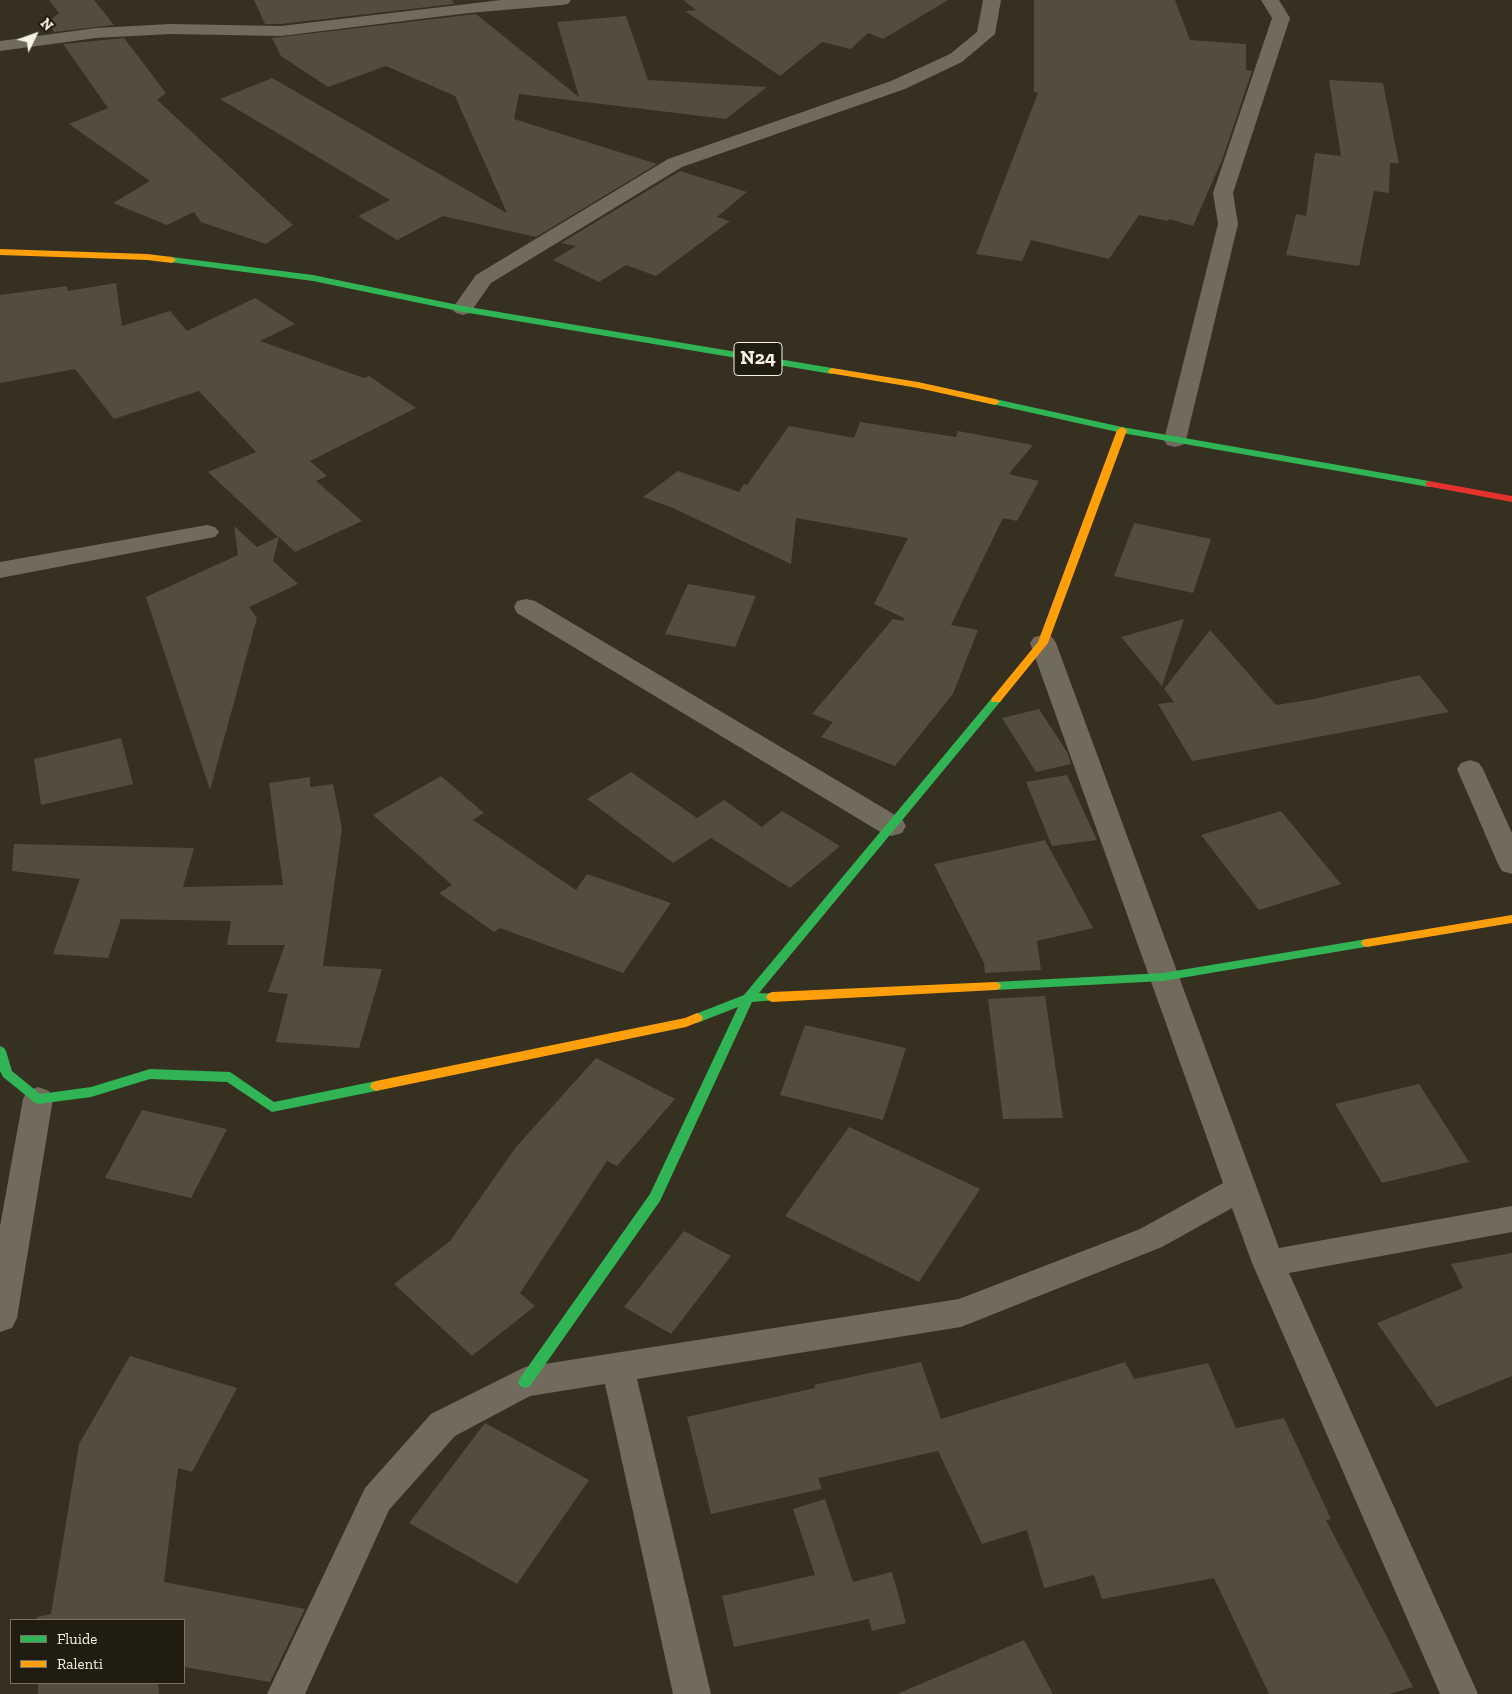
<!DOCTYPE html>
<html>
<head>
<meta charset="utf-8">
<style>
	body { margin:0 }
	#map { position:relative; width:1512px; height:1694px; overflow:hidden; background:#35301f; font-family:"Zilla Slab",serif }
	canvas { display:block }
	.legend { position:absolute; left:10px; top:1619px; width:175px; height:65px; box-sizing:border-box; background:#201d10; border:1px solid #777364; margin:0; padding:6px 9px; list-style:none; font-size:15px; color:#f9f4e2 }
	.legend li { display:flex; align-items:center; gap:10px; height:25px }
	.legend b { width:25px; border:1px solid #777364 }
	.north { position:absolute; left:10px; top:10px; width:50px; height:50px; -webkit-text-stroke:4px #201d10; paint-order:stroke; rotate:48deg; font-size:14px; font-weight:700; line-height:20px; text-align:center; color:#f9f4e2 }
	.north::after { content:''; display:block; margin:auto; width:18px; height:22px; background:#f9f4e2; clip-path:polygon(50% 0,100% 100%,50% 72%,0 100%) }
</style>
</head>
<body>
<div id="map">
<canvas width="1512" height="1694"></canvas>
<ul class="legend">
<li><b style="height:6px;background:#30b455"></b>Fluide</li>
<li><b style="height:6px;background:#ff9f0a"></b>Ralenti</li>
</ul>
<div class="north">N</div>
</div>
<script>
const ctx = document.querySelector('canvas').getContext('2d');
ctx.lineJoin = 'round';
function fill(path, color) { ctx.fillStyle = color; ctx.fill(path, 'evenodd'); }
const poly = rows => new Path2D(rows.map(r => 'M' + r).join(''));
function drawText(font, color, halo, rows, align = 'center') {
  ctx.font = font + ' "Zilla Slab",serif'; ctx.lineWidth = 4.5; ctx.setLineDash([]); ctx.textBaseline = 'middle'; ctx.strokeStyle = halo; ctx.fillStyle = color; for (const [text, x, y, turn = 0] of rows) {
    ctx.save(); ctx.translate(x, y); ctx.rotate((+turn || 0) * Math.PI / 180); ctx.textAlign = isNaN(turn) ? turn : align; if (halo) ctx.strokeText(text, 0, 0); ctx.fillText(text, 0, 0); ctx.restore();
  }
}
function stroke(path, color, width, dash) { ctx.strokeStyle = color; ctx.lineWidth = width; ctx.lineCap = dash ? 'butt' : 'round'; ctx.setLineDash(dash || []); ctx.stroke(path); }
fill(poly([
	[49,0,94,0,114,25,54,32,48,22,59,13],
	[254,0,452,0,454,4,281,24,265,24],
	[683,0,948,0,883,39,868,33,851,49,822,42,780,76,685,11,696,10],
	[1034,0,1175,0,1190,40,1246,44,1246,70,1252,71,1222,160,1193,226,1169,219,1168,221,1139,215,1109,259,1031,240,1022,261,976,254,1038,93,1034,92],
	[476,14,579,97,557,22,626,16,648,80,767,87,726,119,519,94,514,119,657,164,536,237,443,216,397,240,358,216,390,200,220,99,272,78,507,213,455,96,386,66,328,87,281,56,272,38],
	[124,38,166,93,157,100,293,225,266,244,201,222,194,212,167,225,113,203,150,181,69,124,108,108,63,44],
	[1329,80,1383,83,1399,163,1390,163,1389,193,1374,191,1359,266,1286,255,1296,214,1306,216,1315,153,1341,156],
	[680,171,747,192,717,217,730,221,656,276,626,265,599,282,553,260,576,246,561,243],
	[116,283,122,326,170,311,187,331,255,298,295,324,260,341,364,378,369,376,416,408,310,461,327,476,316,481,362,521,295,552,279,537,273,561,298,584,249,607,257,618,210,790,146,597,238,555,234,526,257,547,278,537,208,472,256,452,199,391,114,419,75,369,0,383,0,295,67,286,68,291],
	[860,422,956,437,958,431,1033,445,1009,474,1039,481,1017,521,1003,518,951,625,978,630,953,694,895,766,821,737,833,722,812,714,893,619,903,621,904,618,874,604,908,538,796,518,791,564,673,508,643,497,678,471,739,492,744,484,747,485,789,426,854,438],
	[1134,523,1211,539,1193,593,1114,576],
	[688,584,756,596,735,647,665,634],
	[1184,619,1162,686,1121,637],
	[1210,630,1276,705,1309,700,1419,675,1449,712,1192,761,1158,704,1174,702,1164,689],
	[1039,709,1067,752,1071,764,1036,772,1002,718],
	[121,738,133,784,41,805,34,759],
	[631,772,697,818,724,800,762,827,782,811,840,846,790,888,711,838,673,863,587,799],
	[1067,775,1097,840,1052,846,1026,782],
	[441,776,484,813,473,820,576,890,587,874,671,903,623,973,500,928,494,932,439,893,452,885,373,815],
	[310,777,310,787,333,784,342,829,323,966,382,969,359,1048,276,1042,288,994,268,992,285,945,227,945,231,921,121,919,108,958,53,954,80,879,12,871,14,844,194,848,183,887,283,885,269,783],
	[1281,811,1341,884,1259,910,1201,835],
	[1045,840,1093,928,1037,941,1041,970,985,973,984,963,934,864],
	[1045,996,1063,1118,1003,1119,988,999],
	[805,1025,906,1048,883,1120,780,1095],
	[596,1058,675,1099,617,1166,607,1161,520,1293,535,1306,472,1356,394,1284,450,1241,516,1147],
	[1419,1084,1469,1162,1382,1183,1335,1104],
	[142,1110,227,1129,191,1198,105,1178],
	[849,1127,980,1189,919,1282,785,1216],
	[684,1231,731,1256,671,1334,624,1307],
	[1512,1253,1512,1376,1436,1407,1377,1323,1463,1288,1451,1264],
	[130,1356,237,1388,192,1472,178,1468,164,1582,305,1609,270,1682,184,1667,184,1620,37,1620,37,1617,51,1614,79,1444],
	[921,1362,941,1419,1125,1362,1134,1379,1208,1363,1236,1428,1284,1418,1331,1519,1326,1520,1413,1687,1389,1694,1269,1694,1214,1578,1102,1599,1094,1575,1044,1588,1027,1530,982,1544,938,1451,818,1478,822,1489,711,1514,687,1417,815,1388,814,1385],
	[485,1423,589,1480,517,1584,409,1523],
	[825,1499,853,1582,892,1572,906,1623,872,1631,869,1619,734,1647,722,1596,815,1575,793,1509],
	[1024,1640,1053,1694,897,1694],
	[38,1683,158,1683,159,1694,38,1694]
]), '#534d3f');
fill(poly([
	[501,0,571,0,568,4,562,5,469,13,281,36,170,34,96,38,0,51,0,41,96,28,170,24,281,26,501,0],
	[983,0,1001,0,995,34,962,62,905,89,682,167,491,283,470,313,463,315,456,313,452,309,476,275,668,159,891,81,950,54,977,32,983,0],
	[1261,0,1279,0,1290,18,1233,193,1238,224,1186,440,1183,445,1175,447,1167,445,1164,440,1218,224,1213,193,1272,18,1261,0],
	[207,525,215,527,219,532,215,537,0,578,0,562,207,525],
	[526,599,535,601,902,819,906,826,902,833,892,836,882,833,517,613,514,607,517,601,526,599],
	[1043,635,1052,637,1056,643,1279,1248,1512,1206,1512,1232,1289,1273,1478,1694,1440,1694,1252,1263,1232,1208,1162,1247,961,1327,637,1379,711,1694,673,1694,605,1384,530,1396,455,1436,389,1510,305,1694,267,1694,365,1488,431,1414,525,1367,959,1299,1140,1229,1223,1183,1030,643,1034,637,1043,635],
	[1470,760,1479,763,1483,769,1512,833,1512,874,1502,871,1498,864,1457,769,1461,763,1470,760],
	[38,1087,49,1091,53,1099,17,1318,12,1328,0,1332,0,1226,23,1099,27,1091,38,1087]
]), '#716a5d');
fill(poly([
	[172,257,313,275,463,306,832,368,836,371,832,374,463,312,313,281,169,262,168,260,172,257],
	[995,399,1122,427,1429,481,1434,484,1429,487,1122,433,992,404,992,400,995,399],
	[996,697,1000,698,1001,700,1000,702,759,993,776,994,778,997,776,1000,752,1002,660,1201,530,1386,525,1388,520,1386,518,1382,520,1378,650,1194,738,1007,697,1023,693,1021,691,1018,693,1015,744,995,992,698,996,697],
	[1367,939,1371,940,1373,943,1371,946,1163,981,995,990,991,989,989,986,991,983,995,982,1163,973,1367,939],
	[0,1046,4,1048,6,1051,12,1071,40,1094,91,1087,150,1069,230,1072,274,1102,376,1081,380,1083,382,1086,380,1089,376,1091,272,1112,227,1082,150,1079,91,1097,38,1104,34,1102,3,1077,0,1071,0,1046]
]), '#30b455');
fill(poly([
	[0,249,147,254,172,257,176,260,172,263,147,260,0,255,0,249],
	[832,368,918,382,995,399,1000,402,995,405,918,388,829,373,828,371,832,368],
	[1122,427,1127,430,1048,643,1000,702,992,702,991,700,992,698,1038,642,1117,430,1122,427],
	[1512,915,1512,923,1367,947,1363,946,1361,943,1363,940,1367,939,1512,915],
	[995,982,999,983,1001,986,999,989,995,990,772,1002,768,1000,766,997,768,994,772,992,995,982],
	[697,1013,701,1015,703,1018,701,1021,686,1027,376,1091,372,1089,370,1086,372,1083,376,1081,685,1018,697,1013]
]), '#ff9f0a');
fill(poly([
	[1429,481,1512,496,1512,502,1426,486,1426,482,1429,481]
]), '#e5322d');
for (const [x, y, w] of [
	[758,359,48]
]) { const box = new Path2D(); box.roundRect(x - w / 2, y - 16.5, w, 33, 4); ctx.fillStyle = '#201d10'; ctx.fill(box); stroke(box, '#f9f4e2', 1); }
drawText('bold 19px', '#f9f4e2', null, [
	["N24",758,359]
]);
</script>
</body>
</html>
